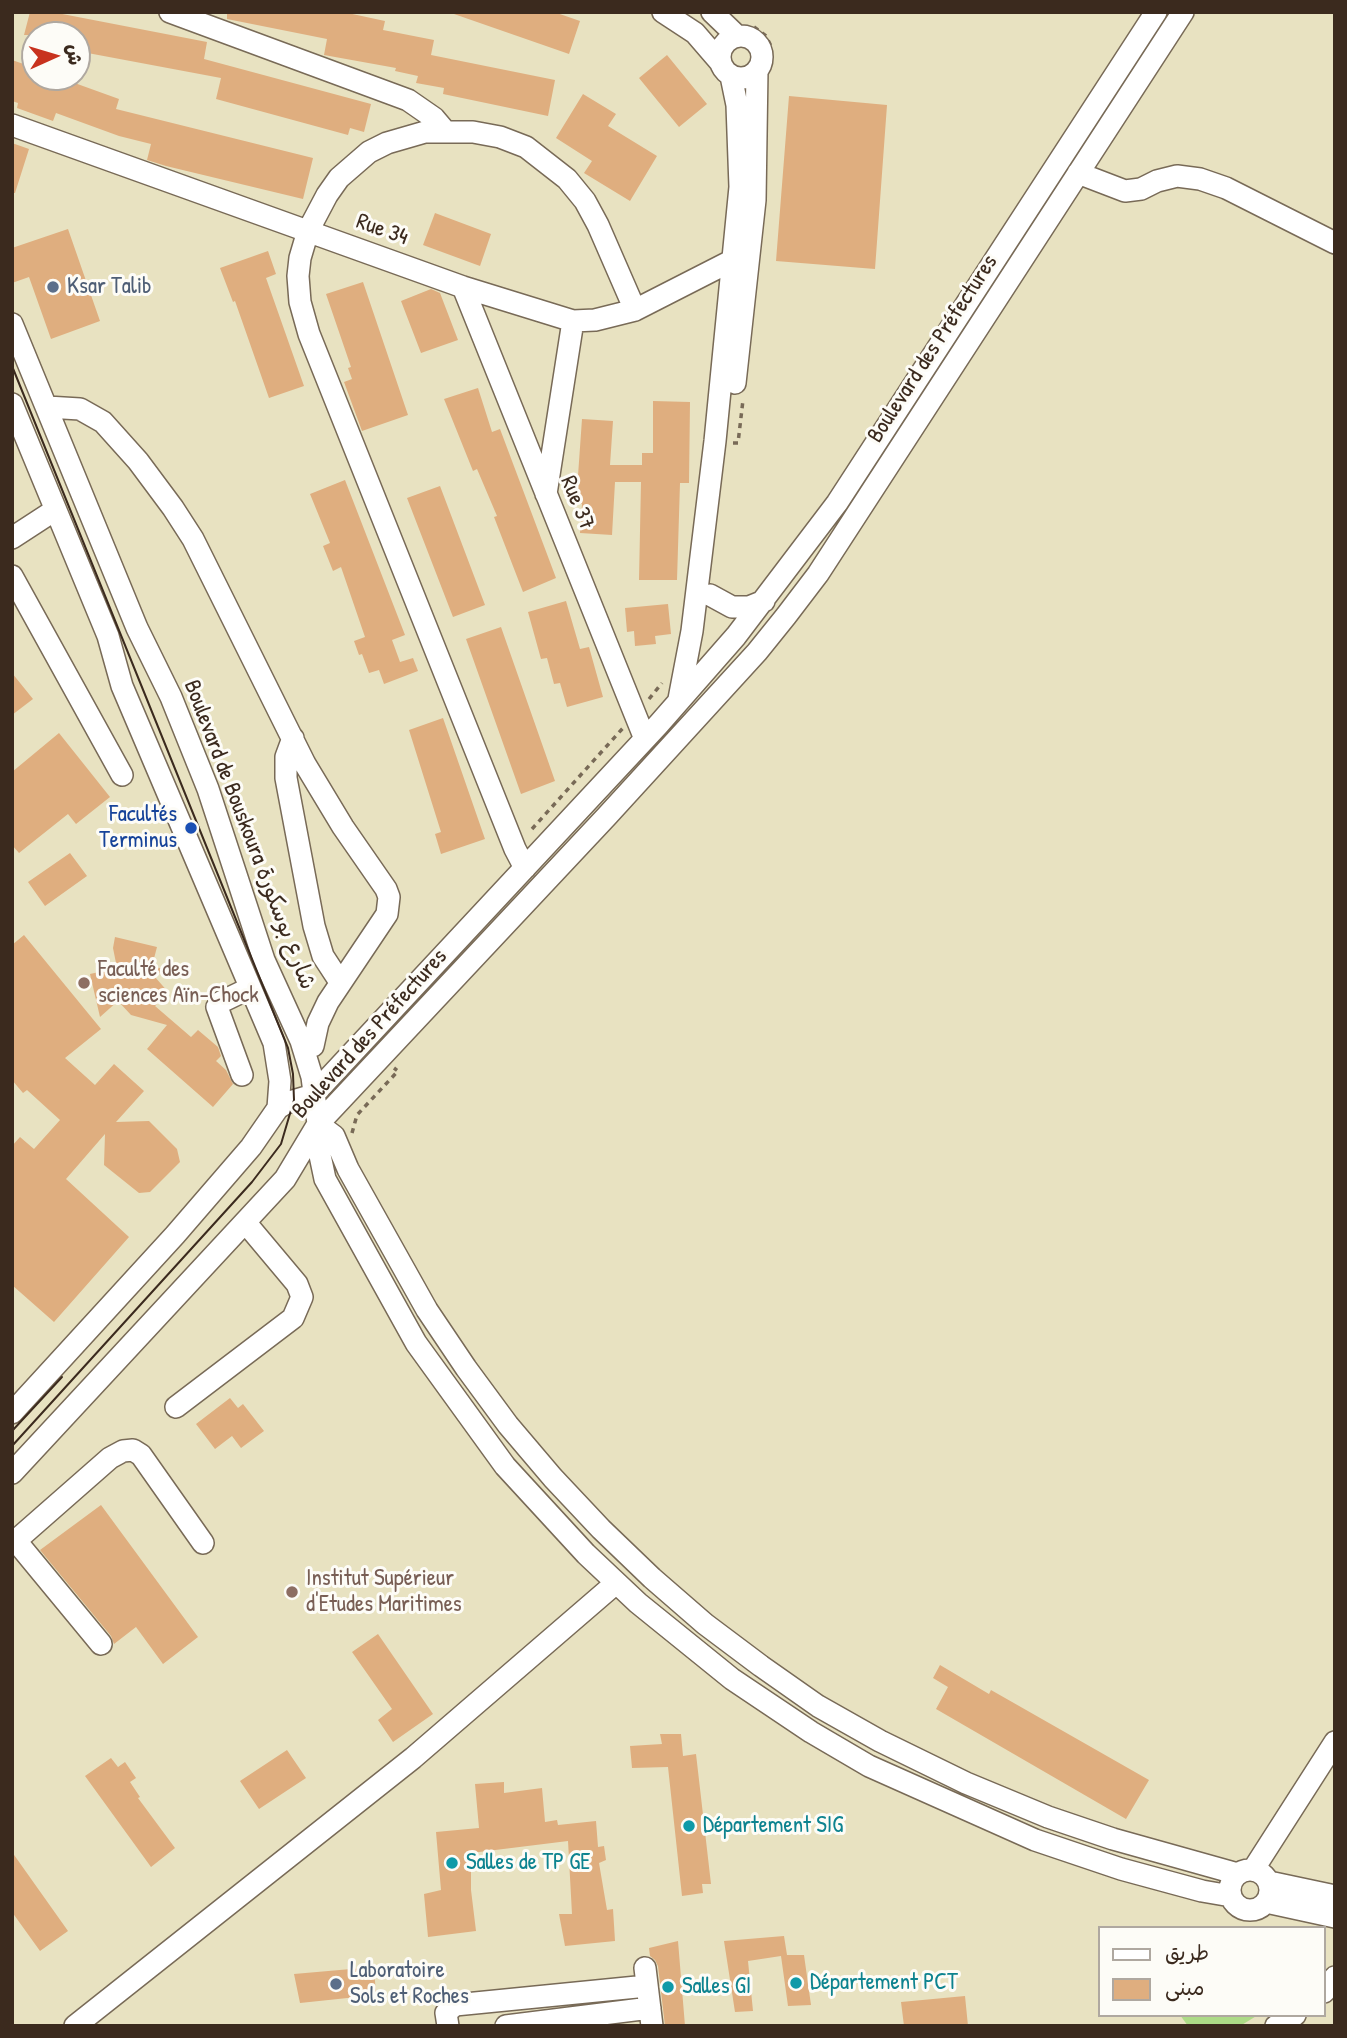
<!DOCTYPE html>
<html>
<head>
<meta charset="utf-8">
<style>
	body { margin:0 }
	#map { position:relative; width:1347px; height:2038px; overflow:hidden; background:#e8e2c1; font-family:"Patrick Hand","Playpen Sans Arabic",sans-serif }
	canvas { display:block }
	.frame { position:absolute; inset:0; border:14px solid #3b2a1e; pointer-events:none }
	.legend { position:absolute; left:1098px; top:1926px; width:228px; height:91px; box-sizing:border-box; background:#fdfcf7; border:2px solid #afa8a0; margin:0; padding:9px 12px; list-style:none; font-size:21px; color:#3b2a1e }
	.legend li { display:flex; align-items:center; gap:14px; height:35px }
	.legend b { width:35px; border:2px solid #afa8a0 }
	.north { position:absolute; left:21px; top:21px; width:70px; height:70px; box-sizing:border-box; background:#fdfcf7; border:2px solid #afa8a0; border-radius:50%; rotate:86deg; font-size:19px; font-weight:700; line-height:28px; text-align:center; color:#3b2a1e }
	.north::after { content:''; display:block; margin:auto; width:24px; height:32px; background:#c8321e; clip-path:polygon(50% 0,100% 100%,50% 72%,0 100%) }
</style>
</head>
<body>
<div id="map">
<canvas width="1347" height="2038"></canvas>
<div class="frame"></div>
<ul class="legend">
<li><b style="height:9px;background:#fff"></b>طريق</li>
<li><b style="height:19px;background:#dfae7f"></b>مبنى</li>
</ul>
<div class="north">ش</div>
</div>
<script>
const ctx = document.querySelector('canvas').getContext('2d');
ctx.lineJoin = 'round';
function fill(path, color) { ctx.fillStyle = color; ctx.fill(path, 'evenodd'); }
const poly = rows => new Path2D(rows.map(r => 'M' + r).join(''));
function stroke(path, color, width, dash) { ctx.strokeStyle = color; ctx.lineWidth = width; ctx.lineCap = dash ? 'butt' : 'round'; ctx.setLineDash(dash || []); ctx.stroke(path); }
function drawText(font, color, halo, rows, align = 'center') {
  ctx.font = font + ' "Patrick Hand","Playpen Sans Arabic",sans-serif'; ctx.lineWidth = 6; ctx.setLineDash([]); ctx.textBaseline = 'middle'; ctx.strokeStyle = halo; ctx.fillStyle = color; for (const [text, x, y, turn = 0] of rows) {
    ctx.save(); ctx.translate(x, y); ctx.rotate((+turn || 0) * Math.PI / 180); ctx.textAlign = isNaN(turn) ? turn : align; if (halo) ctx.strokeText(text, 0, 0); ctx.fillText(text, 0, 0); ctx.restore();
  }
}
fill(poly([
	[1180,2015,1258,2015,1240,2026,1188,2026]
]), '#addb87');
fill(poly([
	[30,12,52,12,207,42,204,59,371,104,364,132,350,128,348,135,216,99,221,78,77,51,77,35,24,35],
	[227,12,343,12,385,21,383,30,434,40,431,55,555,80,548,116,443,94,444,88,416,83,418,76,395,71,396,68,324,55,327,39,227,19],
	[455,12,554,12,580,21,569,54,454,14],
	[667,55,707,104,679,127,639,78],
	[12,60,35,68,35,77,58,77,119,99,116,109,313,158,303,199,166,166,147,160,151,144,119,136,56,113,53,121,17,108,18,103,12,101],
	[583,94,616,114,608,126,657,156,630,201,584,173,592,161,556,138],
	[789,96,887,105,875,269,776,261],
	[12,143,29,149,15,193,12,193],
	[435,213,491,234,480,266,423,245],
	[68,229,100,321,51,339,29,277,12,283,12,248],
	[268,251,276,274,266,278,304,386,269,398,235,301,233,302,220,268],
	[363,282,408,415,362,431,344,382,352,379,348,368,351,367,326,294],
	[431,289,440,293,458,340,421,353,401,301],
	[478,388,492,432,500,429,556,578,523,592,494,517,497,516,477,469,473,471,444,399],
	[653,401,690,402,689,483,680,483,677,580,639,580,641,482,615,482,612,535,580,533,582,504,576,504,582,419,613,421,610,465,642,465,642,453,653,453],
	[345,480,405,635,392,640,400,662,413,658,418,671,384,684,379,670,369,673,362,654,359,655,354,641,365,637,341,567,333,571,323,546,330,543,310,494],
	[440,486,485,605,453,617,407,498],
	[566,601,580,649,589,647,603,697,567,707,560,683,554,684,547,658,541,659,528,612],
	[668,604,671,634,655,636,656,644,635,646,634,631,627,632,625,608],
	[501,627,555,781,521,794,466,639],
	[12,673,33,699,12,715],
	[443,718,485,839,441,854,435,834,441,832,409,730],
	[59,733,110,797,76,824,68,814,19,853,12,845,12,772],
	[70,853,87,876,45,906,28,882],
	[24,935,101,1029,65,1058,95,1085,114,1064,144,1091,116,1122,149,1121,177,1149,180,1162,150,1192,139,1193,104,1165,105,1134,66,1179,129,1237,54,1322,12,1285,12,1146,20,1137,34,1149,60,1120,27,1090,23,1093,12,1080,12,945],
	[115,937,157,947,152,966,164,969,155,977,169,993,155,1006,191,1037,198,1030,218,1047,221,1056,216,1061,226,1070,233,1084,213,1107,147,1049,167,1025,131,1015,118,1001,100,1017,90,974,117,968,113,948],
	[230,1398,238,1408,243,1404,264,1431,241,1448,232,1436,215,1449,196,1424],
	[101,1505,198,1637,163,1664,136,1627,114,1644,111,1636,40,1550],
	[378,1634,433,1714,393,1742,378,1720,392,1709,352,1652],
	[940,1665,989,1694,991,1690,1149,1780,1126,1819,936,1709,948,1687,933,1678],
	[660,1734,681,1734,683,1756,696,1754,711,1884,702,1884,703,1893,682,1896,668,1767,632,1768,630,1746,662,1744],
	[287,1750,306,1778,259,1809,240,1781],
	[111,1758,118,1767,125,1762,136,1778,130,1782,140,1797,138,1798,175,1848,151,1867,85,1776],
	[504,1782,504,1793,542,1788,545,1822,557,1820,558,1825,596,1821,598,1847,604,1846,606,1860,599,1863,607,1910,613,1909,615,1941,565,1946,559,1914,572,1914,568,1841,471,1853,471,1890,476,1931,428,1937,424,1894,441,1890,436,1832,479,1828,475,1784],
	[12,1852,68,1931,40,1951,12,1912],
	[784,1936,787,1955,804,1955,811,2005,788,2006,781,1956,748,1961,753,2011,735,2012,724,1941],
	[678,1941,685,2026,665,2026,658,1966,655,1960,650,1956,649,1948],
	[374,1967,376,1995,300,2003,294,1974],
	[965,1996,968,2026,904,2026,901,2002]
]), '#dfae7f');
const minor = poly([
	[170,12,408,100,434,118,445,131],
	[663,12,695,33,720,62],
	[712,12,737,36],
	'720 57a21 21 0 1 1 42 0a21 21 0 1 1-42 0Z',
	[12,125,463,287,573,321,595,320,635,310,733,260],
	[1078,173,1125,191,1141,189,1157,181,1177,176,1200,179,1226,188,1335,243],
	[463,287,645,739],
	[12,324,137,628,171,697,208,789,264,960,301,1041,312,1077,318,1124,318,1146,325,1179,416,1343,505,1466,586,1554,638,1603,732,1679,811,1732,869,1766,1035,1840,1121,1869,1202,1891,1231,1896],
	[735,383,755,200,757,70],
	[12,404,108,636,122,686,274,1043,280,1081,278,1108],
	[47,407,80,409,103,422,138,461,173,508,193,539,305,764,343,827,386,889,389,897,387,914,328,1002,318,1023,313,1046],
	[546,494,573,321],
	[12,538,55,510],
	[12,576,122,775],
	[710,595,732,607,749,607,764,601],
	[679,699,692,631,715,441,740,187,737,105,731,76],
	[293,738,286,757,286,778,314,926,323,956,340,982],
	[525,868,515,849,309,334,300,302,298,276,300,258,308,231,327,195,339,178,369,152,387,143,425,132,473,132,500,137,526,147,567,179,585,201,598,225,635,310],
	[242,1075,217,1007,221,1002,250,988],
	[318,1124,334,1136,348,1169,427,1310,466,1368,508,1425,553,1478,601,1529,652,1578,705,1624,761,1666,818,1706,880,1741,966,1783,1048,1817,1113,1839,1238,1874],
	[176,1407,293,1318,302,1297,297,1284,245,1222],
	[12,1413,175,1235,251,1147,278,1108,286,1103,313,1095,658,725,736,636,837,503,1156,12],
	[12,1473,285,1179,318,1124,607,816,757,652,786,616,818,574,1183,12],
	[16,1541,101,1644],
	[12,1544,110,1458,123,1451,133,1450,141,1455,203,1543],
	[1253,1870,1335,1742],
	'1230 1890a20 20 0 1 1 40 0a20 20 0 1 1-40 0Z',
	[1269,1882,1335,1896],
	[1266,1902,1335,1917],
	[645,1968,652,2026],
	[1324,1992,1335,1977],
	[75,2026,413,1758,616,1583],
	[448,2026,446,2013,455,2005,647,1986],
	[506,2026,650,2008],
	[1276,2026,1295,2015]
]);
stroke(minor, '#786a57', 24);
stroke(poly([
	[754,27,766,36,770,44,772,60],
	[733,443,738,443,743,400],
	[649,699,662,683],
	[532,829,623,728],
	[352,1133,357,1115,398,1071,394,1068]
]), '#786a57', 3.5, [5, 5]);
stroke(minor, '#fff', 21);
stroke(poly([
	[12,366,288,1048,293,1074,294,1100,281,1144,252,1182,12,1446],
	[12,1431,62,1377]
]), '#3b2a1e', 2);
for (const [x, y, r, color] of [
	[53,287,7,"#5c6f8a"],
	[191,828,7,"#1a4fb4"],
	[84,983,7,"#8d6e63"],
	[292,1592,7,"#8d6e63"],
	[689,1826,7,"#0f9aa8"],
	[452,1863,7,"#0f9aa8"],
	[796,1983,7,"#0f9aa8"],
	[336,1984,7,"#5c6f8a"],
	[668,1987,7,"#0f9aa8"]
]) { const dot = new Path2D(); dot.arc(x, y, r, 0, 2 * Math.PI); ctx.fillStyle = color; ctx.fill(dot); stroke(dot, '#fdfcf7', 2.5); }
drawText('23px', '#3b2a1e', '#fdfcf7', [
	["Rue 34",382,230,20],
	["Boulevard des Préfectures",933,349,-57],
	["Rue 37",577,503,68],
	["Boulevard de Bouskoura شارع بوسكورة",249,835,69],
	["Boulevard des Préfectures",370,1034,-48]
]);
drawText('23px', '#4e5e75', '#fdfcf7', [
	["Ksar Talib",67,287],
	["Laboratoire",350,1971],
	["Sols et Roches",350,1997]
], 'left');
drawText('23px', '#164399', '#fdfcf7', [
	["Facultés",177,815],
	["Terminus",177,841]
], 'right');
drawText('23px', '#785e54', '#fdfcf7', [
	["Faculté des",98,970],
	["sciences Aïn-Chock",98,996],
	["Institut Supérieur",306,1579],
	["d'Etudes Maritimes",306,1605]
], 'left');
drawText('23px', '#0d838f', '#fdfcf7', [
	["Département SIG",703,1826],
	["Salles de TP GE",466,1863],
	["Département PCT",810,1983],
	["Salles GI",682,1987]
], 'left');
</script>
</body>
</html>
